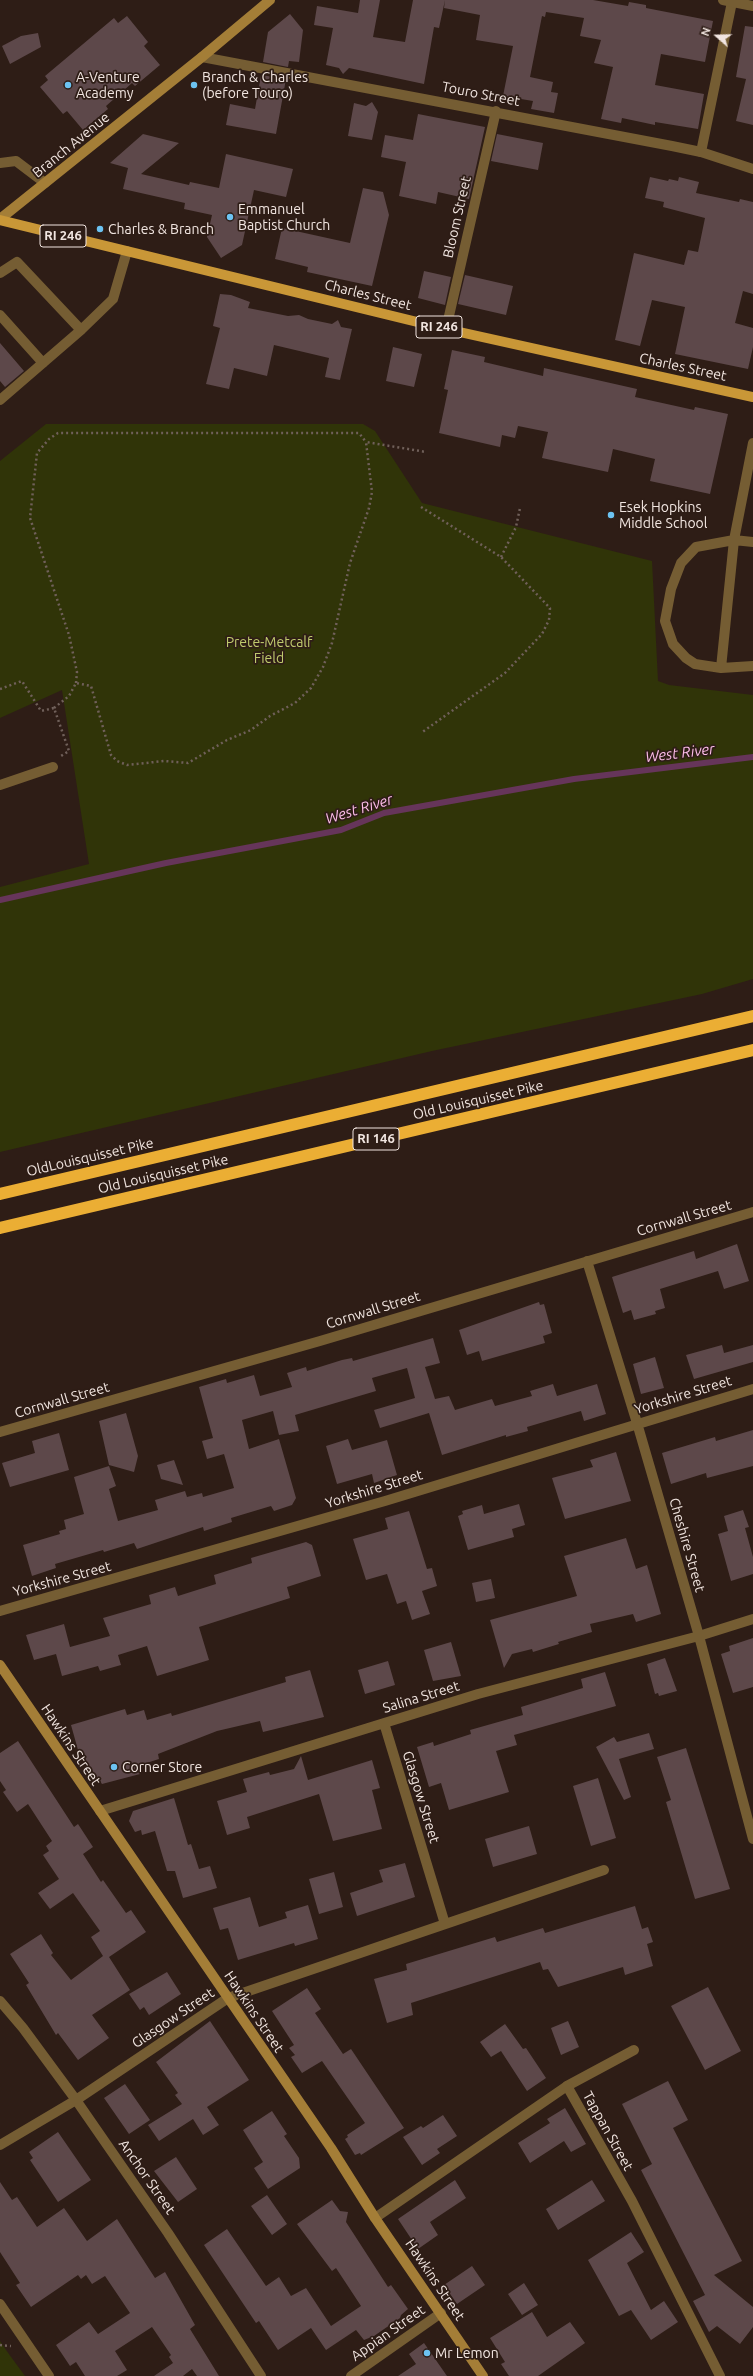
<!DOCTYPE html>
<html>
<head>
<meta charset="utf-8">
<style>
	body { margin:0 }
	#map { position:relative; width:753px; height:2376px; overflow:hidden; background:#2e1d16; font-family:Ubuntu,sans-serif }
	canvas { display:block }
	.north { position:absolute; left:697px; top:16px; width:40px; height:40px; -webkit-text-stroke:3px #2e1d16; paint-order:stroke; rotate:290deg; font-size:11px; font-weight:700; line-height:16px; text-align:center; color:#f1e5e0 }
	.north::after { content:''; display:block; margin:auto; width:14px; height:18px; background:#f1e5e0; clip-path:polygon(50% 0,100% 100%,50% 72%,0 100%) }
</style>
</head>
<body>
<div id="map">
<canvas width="753" height="2376"></canvas>
<div class="north">N</div>
</div>
<script>
const ctx = document.querySelector('canvas').getContext('2d');
ctx.lineJoin = 'round';
function fill(path, color) { ctx.fillStyle = color; ctx.fill(path, 'evenodd'); }
const poly = rows => new Path2D(rows.map(r => 'M' + r).join(''));
function stroke(path, color, width, dash) { ctx.strokeStyle = color; ctx.lineWidth = width; ctx.lineCap = dash ? 'butt' : 'round'; ctx.setLineDash(dash || []); ctx.stroke(path); }
function drawText(font, color, halo, rows, align = 'center') {
  ctx.font = font + ' Ubuntu,sans-serif'; ctx.lineWidth = 3.5; ctx.setLineDash([]); ctx.textBaseline = 'middle'; ctx.strokeStyle = halo; ctx.fillStyle = color; for (const [text, x, y, turn = 0] of rows) {
    ctx.save(); ctx.translate(x, y); ctx.rotate((+turn || 0) * Math.PI / 180); ctx.textAlign = isNaN(turn) ? turn : align; if (halo) ctx.strokeText(text, 0, 0); ctx.fillText(text, 0, 0); ctx.restore();
  }
}
fill(poly([
	[46,424,363,424,375,431,422,503,652,561,658,681,669,685,753,695,753,979,702,994,432,1051,0,1152,0,887,89,864,62,690,0,718,0,461],
	[0,2341,6,2350,25,2376,0,2376]
]), '#303408');
stroke(poly([
	[0,900,166,863,341,830,384,813,574,779,753,757]
]), '#66355a', 6);
fill(poly([
	[360,0,380,0,373,37,405,42,413,0,593,0,628,6,629,2,646,5,646,8,713,21,705,62,661,54,655,85,704,94,698,129,655,122,655,125,622,118,621,123,601,119,613,67,594,63,601,40,580,36,584,18,546,12,545,17,542,16,530,77,553,82,551,92,558,93,554,113,531,109,533,101,503,96,513,46,476,40,480,15,444,8,445,0,439,28,434,27,424,84,349,68,343,74,339,68,326,65,333,28,314,25,317,6,358,13],
	[290,14,303,30,299,62,289,61,288,67,263,62,268,32],
	[127,16,148,42,144,46,160,65,135,86,132,83,106,106,108,109,83,130,67,111,63,114,40,87,48,80,45,76,114,18,118,23],
	[745,26,753,27,753,125,736,121,746,79,736,77],
	[38,33,41,47,10,64,2,46,21,36],
	[261,75,286,79,276,134,226,125,230,104,255,109],
	[372,102,378,112,372,140,348,136,354,103,366,106],
	[418,114,485,127,469,199,438,192,436,204,399,196,406,162,381,157,385,135,413,140],
	[143,134,179,143,141,174,189,185,190,182,219,188,226,154,293,169,286,197,254,190,242,245,221,258,207,237,212,215,184,209,185,203,123,189,128,168,110,163],
	[497,134,543,143,538,170,491,161],
	[650,177,668,181,669,179,678,181,679,177,699,182,696,193,739,202,740,199,753,202,753,294,743,291,735,323,753,328,753,347,748,369,675,354,685,307,652,300,640,346,615,340,634,253,684,265,688,250,698,252,705,218,663,207,664,202,645,198],
	[363,188,383,192,389,215,372,286,307,272,308,267,275,259,282,228,350,243],
	[424,271,451,277,445,305,418,298],
	[465,275,513,286,506,315,458,304],
	[220,294,231,295,250,302,248,308,288,316,299,315,308,319,332,324,338,320,341,327,352,329,340,380,325,377,329,358,274,345,267,376,234,368,229,389,206,384,220,328,213,326],
	[0,343,24,371,5,387,0,381],
	[393,347,422,354,414,387,386,381],
	[452,350,485,357,484,362,543,376,544,368,637,389,635,397,694,410,695,407,728,414,710,494,650,481,655,459,613,449,608,472,542,458,548,432,518,426,515,438,502,435,500,447,439,433,448,390,444,389],
	[737,1244,749,1281,724,1289,718,1271,660,1289,665,1308,655,1311,656,1314,634,1320,631,1310,623,1313,612,1277,694,1251,696,1259],
	[539,1302,540,1305,544,1304,552,1333,543,1336,545,1343,482,1361,479,1351,467,1355,459,1330],
	[433,1338,440,1363,425,1367,435,1399,449,1396,455,1410,492,1399,495,1406,532,1396,530,1391,553,1384,557,1396,597,1384,606,1414,584,1421,581,1411,527,1427,528,1431,506,1437,506,1435,442,1455,429,1413,380,1428,374,1410,415,1398,407,1368,372,1378,376,1391,295,1415,299,1431,279,1435,273,1411,242,1420,249,1449,279,1439,296,1498,292,1505,274,1511,271,1506,231,1518,232,1522,204,1531,203,1527,137,1549,134,1543,104,1552,103,1550,55,1564,56,1568,32,1576,23,1545,60,1534,59,1531,66,1529,64,1520,84,1514,74,1477,109,1466,116,1486,109,1489,118,1521,158,1510,155,1500,185,1491,187,1497,202,1493,203,1497,234,1488,224,1454,207,1459,202,1441,213,1438,199,1387,226,1379,227,1383,254,1375,260,1396,292,1387,287,1373,306,1367,307,1371,342,1360,352,1358,353,1361],
	[722,1345,724,1353,753,1345,753,1362,694,1379,686,1355],
	[655,1357,664,1388,641,1394,633,1364],
	[126,1413,138,1456,134,1472,109,1465,99,1421],
	[753,1430,753,1466,707,1478,706,1473,671,1484,662,1453,715,1437,716,1441],
	[59,1433,69,1470,10,1487,2,1463,35,1453,32,1441],
	[348,1439,352,1450,387,1440,397,1475,374,1483,372,1474,337,1484,326,1446],
	[616,1452,631,1501,565,1519,552,1478,593,1467,590,1460],
	[174,1460,183,1485,161,1479,157,1465],
	[519,1504,525,1525,512,1529,514,1537,468,1550,458,1516,463,1514,462,1511,482,1505,484,1514],
	[743,1510,749,1527,745,1528,753,1557,753,1574,731,1581,718,1534,728,1531,724,1516],
	[409,1511,427,1569,432,1568,437,1586,422,1591,430,1614,412,1620,406,1601,397,1604,387,1574,366,1580,353,1539,388,1529,385,1518],
	[626,1538,636,1569,647,1565,661,1614,636,1622,633,1614,590,1624,592,1632,558,1642,559,1644,533,1652,532,1649,512,1654,504,1668,490,1620,577,1596,564,1556],
	[306,1542,312,1545,321,1576,287,1587,290,1598,199,1627,209,1660,157,1676,147,1646,118,1655,121,1665,100,1671,98,1666,62,1676,56,1654,34,1660,26,1635,64,1624,70,1647,110,1636,103,1618,151,1604,149,1595,175,1587,178,1596,216,1584,214,1575,252,1563,251,1558],
	[491,1579,495,1598,476,1602,472,1583],
	[753,1638,753,1687,733,1693,721,1654,730,1651,729,1646],
	[451,1642,461,1676,433,1681,424,1650],
	[665,1658,677,1691,659,1696,658,1693,655,1694,647,1664],
	[388,1661,395,1685,365,1694,358,1670],
	[310,1670,324,1717,263,1732,260,1721,217,1731,158,1754,159,1759,137,1766,140,1774,102,1784,78,1750,71,1725,125,1709,127,1715,144,1710,147,1720,171,1713,172,1716,286,1682,285,1677],
	[605,1672,616,1706,514,1735,517,1745,496,1751,509,1792,449,1810,441,1783,429,1787,417,1747,433,1742,434,1746,471,1734,470,1730,523,1715,521,1707,583,1688,581,1679],
	[649,1733,654,1749,619,1759,631,1797,624,1800,596,1747,614,1737,617,1742],
	[18,1741,74,1827,78,1824,93,1847,83,1854,101,1882,103,1880,126,1913,131,1910,146,1932,109,1957,130,1990,92,2015,109,2038,78,2060,58,2033,56,2035,26,1985,29,1983,10,1954,41,1934,53,1953,51,1955,71,1980,103,1956,91,1937,100,1931,73,1893,50,1909,38,1893,59,1879,43,1855,49,1851,46,1846,52,1841,28,1804,17,1812,3,1792,6,1790,0,1781,0,1753],
	[686,1748,730,1889,695,1899,666,1802,671,1800,657,1757],
	[301,1756,308,1780,372,1760,380,1788,372,1790,382,1829,333,1841,319,1794,247,1817,250,1828,227,1835,217,1801,247,1792,243,1779,269,1772,270,1775,294,1769],
	[598,1778,616,1838,591,1846,573,1786],
	[174,1798,188,1845,191,1844,199,1869,210,1866,217,1888,187,1897,183,1898,175,1871,167,1871,155,1831,142,1835,141,1830,135,1832,129,1821,133,1811],
	[529,1826,537,1854,493,1867,485,1839],
	[405,1863,415,1897,357,1916,350,1893,383,1882,379,1870],
	[334,1872,343,1907,319,1914,309,1879],
	[250,1897,259,1927,287,1918,285,1912,308,1905,318,1939,295,1946,294,1943,238,1960,228,1928,220,1930,213,1908],
	[635,1906,642,1929,648,1927,653,1942,647,1944,653,1966,625,1975,623,1967,558,1987,548,1969,543,1970,540,1962,411,2003,413,2015,387,2023,374,1979,407,1970,406,1964,495,1937,497,1942,543,1928,545,1933],
	[167,1972,181,1994,149,2015,144,2007,140,2010,129,1994],
	[708,1987,741,2051,705,2070,671,2006],
	[307,1988,321,2009,315,2013,343,2054,351,2049,404,2128,361,2155,360,2153,355,2155,345,2139,348,2137,347,2135,365,2123,322,2061,302,2073,291,2057,295,2055,289,2048,294,2045,272,2011],
	[210,2021,249,2080,207,2107,219,2125,203,2135,193,2119,159,2141,148,2125,182,2104,175,2095,178,2093,156,2062],
	[568,2021,579,2047,561,2055,551,2028],
	[505,2024,523,2049,526,2048,546,2078,527,2091,501,2051,491,2057,480,2042],
	[668,2081,688,2120,673,2128,742,2261,714,2275,753,2307,753,2327,740,2344,717,2326,709,2332,693,2301,705,2295,641,2170,652,2164,622,2104],
	[125,2084,150,2120,129,2134,104,2098],
	[565,2108,586,2144,571,2152,564,2141,530,2163,518,2143,550,2123,547,2119],
	[272,2111,287,2134,284,2136,299,2158,300,2168,268,2189,254,2168,263,2162,243,2130],
	[443,2115,457,2136,437,2149,440,2153,422,2165,403,2137,421,2126,423,2128],
	[58,2132,91,2180,58,2202,30,2160,33,2158,29,2152],
	[176,2157,197,2189,178,2202,154,2171],
	[455,2180,466,2198,430,2222,438,2235,418,2249,398,2219],
	[592,2180,605,2201,558,2230,546,2209],
	[0,2182,12,2200,17,2197,37,2227,64,2208,87,2241,117,2219,155,2278,165,2272,195,2325,190,2329,219,2376,197,2376,192,2369,183,2376,154,2376,173,2363,169,2357,171,2355,152,2327,115,2351,127,2370,117,2376,85,2376,76,2362,70,2366,56,2345,89,2322,98,2334,130,2313,105,2276,92,2284,86,2275,81,2279,78,2275,31,2307,16,2285,20,2283,0,2252],
	[267,2195,287,2224,272,2235,251,2206],
	[332,2200,340,2211,348,2212,346,2222,388,2287,391,2285,408,2309,401,2315,400,2318,374,2336,364,2340,356,2330,326,2350,311,2328,278,2350,259,2321,256,2323,204,2245,227,2229,266,2286,279,2277,291,2296,306,2288,331,2326,361,2306,336,2268,332,2271,297,2224],
	[631,2232,644,2252,627,2263,651,2310,664,2301,678,2322,651,2340,631,2310,619,2316,588,2260],
	[472,2266,485,2285,457,2304,444,2285],
	[524,2283,538,2305,522,2315,508,2294],
	[532,2312,547,2337,570,2322,585,2343,538,2376,509,2376,501,2364,505,2362,490,2338],
	[424,2343,447,2376,398,2376,416,2364,409,2354]
]), '#5d484a');
stroke(poly([
	[421,507,501,557,550,608,549,620,542,634,505,673,421,733],
	[501,557,516,527,520,508],
	[76,683,77,672,69,635,30,518,37,453,49,439,58,433,359,433,366,442],
	[0,689,22,681,41,711,54,708,69,751,61,756],
	[54,708,69,696,76,683,91,686,111,755,117,761,127,765,164,761,188,763,227,740,251,730,270,716,295,703,311,688,323,667,332,643,350,563,369,508,372,492,366,442,426,452],
	[0,2345,11,2346]
]), '#70605a', 2.5, [2, 3]);
stroke(poly([
	[701,152,732,2],
	[0,163,16,161,45,183],
	[0,273,17,262,81,330],
	[0,315,43,363],
	[0,400,81,330,113,299,127,251],
	[753,542,734,540,696,547,681,563,671,589,665,621,673,644,686,658,695,664,721,668,753,666],
	[721,668,734,540,753,443],
	[0,785,53,767],
	[567,2086,634,2050]
]), '#755d33', 10);
stroke(poly([
	[723,0,753,6],
	[202,57,672,146,701,152,753,169],
	[446,329,496,111],
	[587,1261,637,1423,699,1636,753,1839],
	[0,1432,320,1341,753,1212],
	[0,1611,385,1501,753,1389],
	[384,1723,445,1924],
	[100,1811,478,1694,699,1636,753,1619],
	[0,2001,23,2028,76,2100,168,2233,261,2376],
	[0,2145,76,2100,228,1998,604,1870],
	[375,2218,567,2086,632,2201,720,2376],
	[0,2304,49,2376],
	[351,2376,441,2313]
]), '#755d33', 10);
stroke(poly([
	[0,219,202,57,270,0],
	[0,1665,331,2148,375,2218,483,2376]
]), '#a47e37', 10);
stroke(poly([
	[0,220,446,329,753,397]
]), '#c99737', 10);
stroke(poly([
	[0,1194,753,1016],
	[0,1228,753,1050]
]), '#ebae34', 12);
for (const [x, y, r, color] of [
	[68,85,4,"#6cc3f2"],
	[194,85,4,"#6cc3f2"],
	[230,217,4,"#6cc3f2"],
	[100,229,4,"#6cc3f2"],
	[611,515,4,"#6cc3f2"],
	[114,1767,4,"#6cc3f2"],
	[427,2353,4,"#6cc3f2"]
]) { const dot = new Path2D(); dot.arc(x, y, r, 0, 2 * Math.PI); ctx.fillStyle = color; ctx.fill(dot); stroke(dot, '#2e1d16', 1.5); }
for (const [x, y, w] of [
	[63,236,46],
	[439,327,46],
	[376,1139,46]
]) { const box = new Path2D(); box.roundRect(x - w / 2, y - 11, w, 22, 3); ctx.fillStyle = '#2e1d16'; ctx.fill(box); stroke(box, '#f1e5e0', 1); }
drawText('bold 13px', '#f1e5e0', null, [
	["RI 246",63,236],
	["RI 246",439,327],
	["RI 146",376,1139]
]);
drawText('14px', '#f1e5e0', '#2e1d16', [
	["A-Venture",76,77],
	["Academy",76,93],
	["Branch & Charles",202,77],
	["(before Touro)",202,93],
	["Emmanuel",238,209],
	["Baptist Church",238,225],
	["Charles & Branch",108,229],
	["Esek Hopkins",619,507],
	["Middle School",619,523],
	["Corner Store",122,1767],
	["Mr Lemon",435,2353]
], 'left');
drawText('14px', '#f1e5e0', '#2e1d16', [
	["Touro Street",481,94,11],
	["Branch Avenue",71,145,-39],
	["Bloom Street",457,217,-77],
	["Charles Street",368,295,14],
	["Charles Street",683,367,12],
	["Old Louisquisset Pike",478,1100,-13],
	["OldLouisquisset Pike",90,1157,-13],
	["Old Louisquisset Pike",163,1174,-13],
	["Cornwall Street",684,1218,-16],
	["Cornwall Street",373,1310,-17],
	["Yorkshire Street",683,1395,-17],
	["Cornwall Street",62,1400,-16],
	["Yorkshire Street",374,1489,-17],
	["Cheshire Street",687,1545,74],
	["Yorkshire Street",62,1579,-15],
	["Salina Street",421,1697,-17],
	["Hawkins Street",71,1745,56],
	["Glasgow Street",421,1797,73],
	["Hawkins Street",254,2012,56],
	["Glasgow Street",173,2018,-34],
	["Tappan Street",608,2131,61],
	["Anchor Street",147,2177,55],
	["Hawkins Street",435,2280,56],
	["Appian Street",388,2333,-35]
]);
drawText('14px', '#bfca6d', '#2e1d16', [
	["Prete-Metcalf",269,642],
	["Field",269,658]
]);
drawText('italic 15px', '#fcbce9', '#2e1d16', [
	["West River",680,753,-7],
	["West River",359,809,-17]
]);
</script>
</body>
</html>
